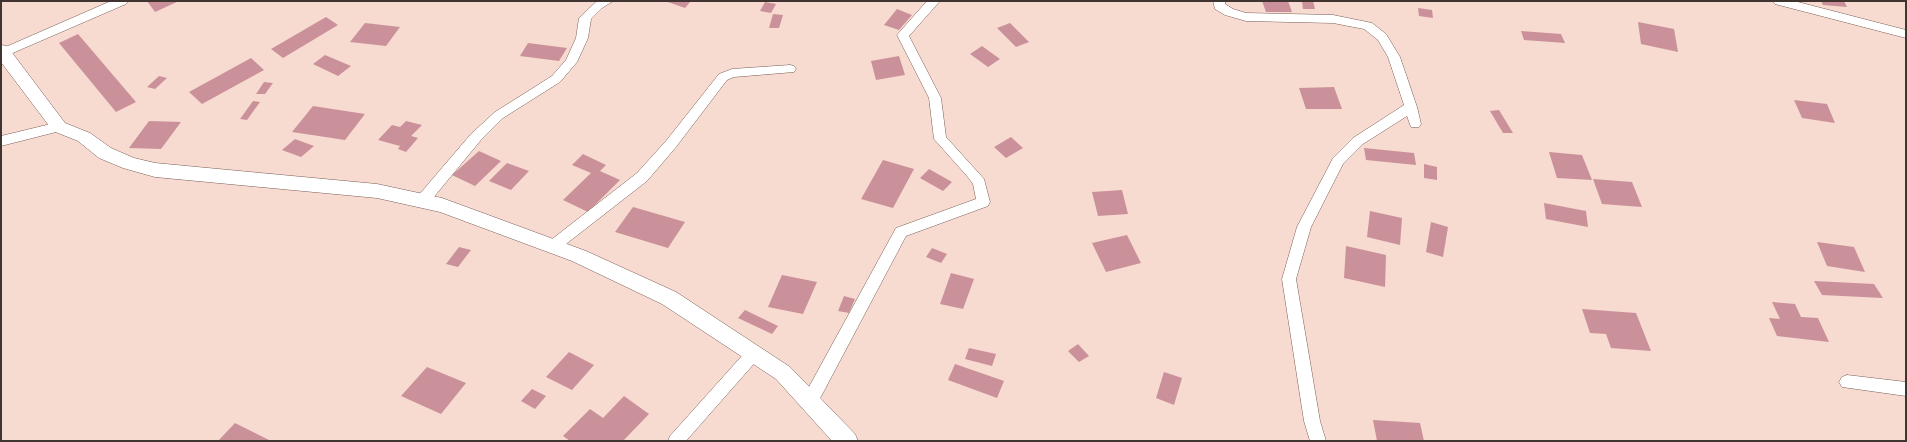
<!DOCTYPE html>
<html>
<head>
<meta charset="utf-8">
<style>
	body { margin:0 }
	#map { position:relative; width:1907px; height:442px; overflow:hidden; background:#f7dad0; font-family:"Times New Roman",serif }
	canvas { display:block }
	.frame { position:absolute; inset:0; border:2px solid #3f3430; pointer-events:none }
</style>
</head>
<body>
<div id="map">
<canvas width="1907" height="442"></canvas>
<div class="frame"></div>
</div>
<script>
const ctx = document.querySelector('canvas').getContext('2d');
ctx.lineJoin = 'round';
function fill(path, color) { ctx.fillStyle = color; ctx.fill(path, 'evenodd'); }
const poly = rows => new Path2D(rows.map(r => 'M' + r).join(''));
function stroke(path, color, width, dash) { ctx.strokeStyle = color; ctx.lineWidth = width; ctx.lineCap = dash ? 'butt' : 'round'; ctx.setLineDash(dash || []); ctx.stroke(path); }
fill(poly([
	[147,1,179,1,155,12],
	[665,1,691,1,685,8],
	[1262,1,1288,1,1292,12,1266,12],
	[1302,1,1313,1,1315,9,1303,9],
	[1821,1,1844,1,1847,7,1823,5],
	[765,2,776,4,771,13,760,11],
	[1418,8,1432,10,1433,18,1419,16],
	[897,9,912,15,899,30,884,25],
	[773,14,783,15,779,28,769,28],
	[326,17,338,25,283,58,271,49],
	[1638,22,1674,29,1678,52,1641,44],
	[365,23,400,27,386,46,350,42],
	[1010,23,1029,42,1016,47,997,28],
	[1521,31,1561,34,1565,43,1524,40],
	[78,34,136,102,116,112,59,43],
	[528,43,567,48,559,61,520,56],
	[982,46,1000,59,988,67,970,54],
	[325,55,351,66,338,76,313,64],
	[899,56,905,75,876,80,871,61],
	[251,58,264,70,202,104,189,92],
	[159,76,167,78,155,89,147,87],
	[264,82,273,83,265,94,256,94],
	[1334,87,1342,109,1306,109,1299,88],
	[1794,100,1827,104,1835,123,1802,118],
	[253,101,260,102,247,120,240,119],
	[313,106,365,114,345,140,292,132],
	[1499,110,1513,133,1503,133,1490,111],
	[149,121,181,122,161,149,129,148],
	[406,121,422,125,411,136,418,138,406,152,398,149,400,146,378,140,392,125,400,127],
	[1011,137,1023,148,1006,158,994,147],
	[295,139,314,146,301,157,282,150],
	[1364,148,1414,153,1416,165,1366,160],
	[479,151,501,161,475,186,452,175],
	[1549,152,1582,155,1592,180,1557,178],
	[583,154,606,165,600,171,620,180,588,212,563,200,591,173,572,165],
	[883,160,914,169,893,208,861,199],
	[507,163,529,171,511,190,489,181],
	[1424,164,1437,167,1437,180,1424,178],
	[929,169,952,182,943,191,920,178],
	[1593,179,1632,182,1642,207,1602,204],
	[1122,190,1128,214,1098,216,1092,192],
	[1544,203,1586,211,1588,227,1546,219],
	[633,207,685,222,668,248,615,232],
	[1370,211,1402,218,1400,245,1367,237],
	[1431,222,1448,227,1443,257,1426,252],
	[1127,235,1141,263,1106,272,1092,243],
	[1817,242,1854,247,1865,272,1827,266],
	[1346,246,1386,255,1385,287,1344,278],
	[459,247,471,250,458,267,446,264],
	[932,248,947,254,941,263,926,257],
	[951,273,974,279,963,309,940,304],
	[782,275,817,282,803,314,768,307],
	[1814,281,1874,284,1883,298,1822,295],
	[844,296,855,299,849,313,838,311],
	[1772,302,1795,304,1801,317,1818,318,1829,342,1777,336,1769,318,1780,319],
	[1582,309,1636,313,1651,351,1611,348,1606,334,1590,333],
	[745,310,778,326,772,334,738,318],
	[1078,344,1089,356,1079,362,1068,351],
	[969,348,996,354,992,366,965,359],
	[569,352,594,365,572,390,546,377],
	[955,364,1004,381,997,398,948,380],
	[427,367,466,383,441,414,401,396],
	[1164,372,1182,378,1174,405,1156,398],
	[532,389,546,396,535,409,521,401],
	[624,396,649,414,623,441,570,441,563,436,590,409,603,418],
	[1373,420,1420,423,1424,441,1377,441],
	[235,423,271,441,218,441]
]), '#cb919a');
const street = poly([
	[111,1,128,1,126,4,8,55,1,55,1,49,111,1],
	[597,1,613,1,602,8,591,19,588,38,577,62,560,82,503,118,481,140,428,204,423,205,418,204,416,200,418,196,471,134,495,112,552,76,566,60,576,38,579,18,597,1],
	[927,1,940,1,909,36,941,98,946,137,984,179,990,202,988,206,906,236,816,406,810,408,804,406,802,401,804,396,896,228,976,199,973,184,967,176,934,139,929,98,897,35,927,1],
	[1213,1,1225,1,1225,4,1233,9,1246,13,1333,15,1372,23,1386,34,1400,57,1417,107,1421,124,1419,127,1411,127,1407,116,1363,144,1343,164,1311,227,1296,279,1320,421,1326,441,1310,441,1304,421,1282,279,1297,227,1333,158,1353,138,1404,105,1388,57,1378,40,1364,29,1333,23,1246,21,1225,15,1215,9,1213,1],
	[1773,1,1794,1,1906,30,1906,38,1775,4,1773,1],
	[790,65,794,66,796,69,794,72,734,77,727,80,676,147,647,181,557,251,552,253,547,251,545,247,547,243,637,173,666,141,719,74,732,69,790,65],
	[59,122,64,124,65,127,64,130,1,146,1,136,59,122],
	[754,346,759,348,762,353,759,358,686,441,668,441,670,436,749,348,754,346],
	[1847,375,1906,382,1906,396,1842,387,1839,382,1842,377,1847,375]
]);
const secondary = poly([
	[1,45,7,46,65,123,90,133,111,148,134,158,155,163,377,184,442,198,586,251,676,292,790,367,855,434,858,441,832,441,776,379,662,304,572,261,440,212,377,198,155,177,123,168,99,158,78,141,53,131,1,62,1,45]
]);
stroke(street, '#785f56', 1);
stroke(secondary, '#785f56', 1);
fill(street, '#fff');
fill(secondary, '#fff');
</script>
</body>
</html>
